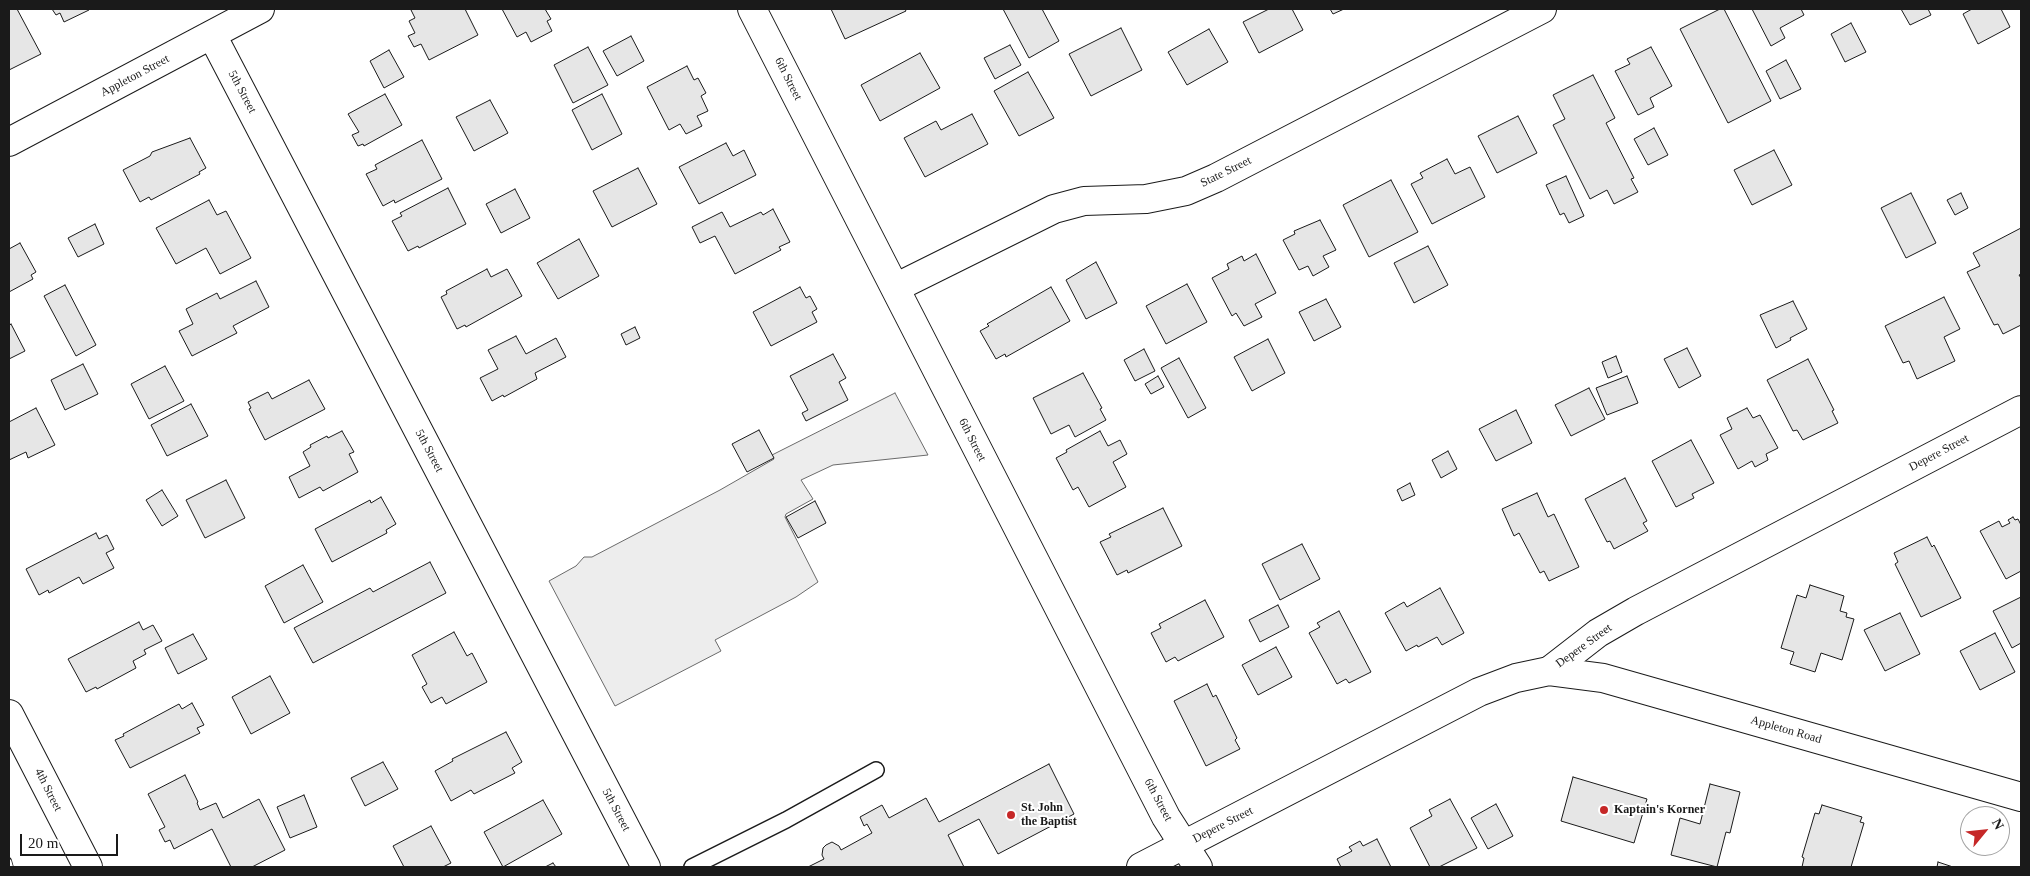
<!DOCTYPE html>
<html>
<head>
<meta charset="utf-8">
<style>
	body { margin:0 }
	#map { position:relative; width:2030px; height:876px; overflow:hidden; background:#fff; font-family:Georgia,serif }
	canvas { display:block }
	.frame { position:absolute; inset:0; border:10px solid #1a1a1a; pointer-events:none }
	.north { position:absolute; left:1960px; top:806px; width:50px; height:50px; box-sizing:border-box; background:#fff; border:1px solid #a3a3a3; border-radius:50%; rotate:62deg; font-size:14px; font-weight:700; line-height:20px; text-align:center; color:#1a1a1a }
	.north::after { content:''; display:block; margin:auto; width:18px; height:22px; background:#c62828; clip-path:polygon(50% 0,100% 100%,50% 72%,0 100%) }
	.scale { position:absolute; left:20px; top:834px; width:98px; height:22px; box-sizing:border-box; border:2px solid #1a1a1a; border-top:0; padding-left:6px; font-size:15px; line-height:18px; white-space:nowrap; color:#1a1a1a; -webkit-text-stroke:4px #fff; paint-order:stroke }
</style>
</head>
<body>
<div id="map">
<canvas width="2030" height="876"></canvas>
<div class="frame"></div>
<div class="north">N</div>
<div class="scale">20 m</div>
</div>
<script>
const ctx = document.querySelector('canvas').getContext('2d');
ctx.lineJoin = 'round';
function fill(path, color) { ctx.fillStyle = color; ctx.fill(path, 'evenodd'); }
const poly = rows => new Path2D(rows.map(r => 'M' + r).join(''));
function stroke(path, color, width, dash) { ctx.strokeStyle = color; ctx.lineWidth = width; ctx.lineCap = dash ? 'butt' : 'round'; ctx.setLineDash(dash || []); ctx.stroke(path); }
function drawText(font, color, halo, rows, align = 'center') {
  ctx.font = font + ' Georgia,serif'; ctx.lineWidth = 4; ctx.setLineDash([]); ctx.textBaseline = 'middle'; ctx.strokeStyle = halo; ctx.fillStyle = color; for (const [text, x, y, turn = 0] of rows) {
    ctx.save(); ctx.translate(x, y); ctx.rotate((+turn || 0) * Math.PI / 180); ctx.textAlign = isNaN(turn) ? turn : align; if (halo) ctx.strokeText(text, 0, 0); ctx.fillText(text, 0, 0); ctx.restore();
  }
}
const green = poly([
	[895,393,928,455,833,465,801,480,813,499,786,514,785,517,818,582,796,597,715,640,721,651,615,706,549,581,576,566,584,557,592,557,720,490,774,459,772,455,895,393]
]);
fill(green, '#ededed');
stroke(green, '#6a6a6a', 1);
const building = poly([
	[9,9,17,9,41,54,9,70,9,9],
	[52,9,88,9,89,10,64,22,60,13,56,15,52,9],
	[413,9,465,9,478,35,429,60,421,44,414,47,408,36,415,33,409,21,415,18,411,10,413,9],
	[502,9,545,9,551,19,547,21,552,31,531,42,526,32,517,37,502,9],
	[831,9,905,9,906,11,845,39,831,9],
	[1003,9,1042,9,1059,41,1029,58,1003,9],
	[1269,9,1292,9,1303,30,1259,53,1243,22,1269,9],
	[1330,9,1344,9,1333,14,1330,9],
	[1720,9,1724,9,1771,101,1728,123,1680,29,1720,9],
	[1752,9,1801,9,1804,15,1780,28,1785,38,1771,46,1752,9],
	[1901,9,1928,9,1931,15,1910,25,1901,9],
	[1972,9,2001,9,2010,27,1978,44,1963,14,1972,9],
	[1851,23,1866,52,1845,62,1831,34,1851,23],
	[1121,28,1142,70,1091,96,1069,54,1121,28],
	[1209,29,1228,62,1187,85,1168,52,1209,29],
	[631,36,644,61,617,76,603,51,631,36],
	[1010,45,1021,65,995,79,984,58,1010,45],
	[588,47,608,85,573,103,554,65,588,47],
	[1651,47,1672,86,1650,98,1654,107,1638,115,1615,71,1630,64,1627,59,1651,47],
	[389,50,404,77,384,88,370,61,389,50],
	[920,53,940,88,880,121,861,85,920,53],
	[1786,60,1801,89,1780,99,1766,71,1786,60],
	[687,66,694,80,698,78,706,93,701,96,708,111,697,116,702,126,686,134,680,124,669,130,647,87,687,66],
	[1028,72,1054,118,1019,136,994,91,1028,72],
	[1593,75,1615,118,1606,123,1634,178,1631,179,1638,192,1614,204,1607,190,1590,199,1553,125,1565,119,1553,95,1593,75],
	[385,94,402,125,364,146,363,144,358,146,352,135,359,132,348,114,385,94],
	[602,94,622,134,592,150,572,110,602,94],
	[490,100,508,133,474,151,456,117,490,100],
	[972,114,988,144,925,177,904,138,936,121,941,130,972,114],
	[1518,116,1537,153,1497,173,1478,136,1518,116],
	[1654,128,1668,155,1648,165,1634,139,1654,128],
	[190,138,206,168,199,172,200,174,151,200,149,197,140,202,123,170,150,156,152,152,190,138],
	[422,140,442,179,395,203,394,200,383,206,366,174,377,169,375,165,422,140],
	[726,143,733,156,744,150,756,175,699,204,679,167,726,143],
	[1774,150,1792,185,1752,205,1734,170,1774,150],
	[1447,159,1455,174,1470,167,1485,197,1432,224,1411,184,1423,178,1420,173,1447,159],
	[638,168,657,204,612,227,593,191,638,168],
	[1566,176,1584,216,1569,223,1564,213,1560,215,1546,185,1566,176],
	[1391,180,1418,232,1369,257,1343,205,1391,180],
	[448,188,466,224,419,248,418,246,408,251,392,221,402,216,400,213,448,188],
	[515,189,530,218,501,233,486,204,515,189],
	[1911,193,1936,243,1906,258,1881,208,1911,193],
	[1961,193,1968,208,1955,215,1947,200,1961,193],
	[209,200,217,215,226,211,251,258,220,274,206,248,176,264,156,228,209,200],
	[773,209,790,242,779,247,781,250,735,274,715,236,700,243,692,227,722,212,730,227,761,212,763,215,773,209],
	[1320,220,1336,250,1323,256,1329,267,1313,276,1308,266,1299,270,1283,240,1295,234,1294,231,1320,220],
	[95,224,104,244,78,257,68,238,95,224],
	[2021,228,2021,274,2019,275,2021,278,2021,325,2003,334,1998,324,1994,325,1967,272,1980,266,1973,253,2021,228],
	[579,239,599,276,558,299,537,263,579,239],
	[20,243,36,272,31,275,33,279,9,292,9,249,20,243],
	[1428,246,1448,285,1414,303,1394,263,1428,246],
	[1256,254,1276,293,1255,304,1262,317,1244,326,1236,313,1232,316,1212,278,1229,269,1227,264,1242,256,1244,261,1256,254],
	[1096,262,1117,303,1086,319,1066,280,1096,262],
	[487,269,491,277,507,269,522,296,466,327,465,325,457,329,441,297,447,294,446,291,487,269],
	[256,281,269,307,233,326,237,333,192,356,179,331,193,324,186,309,217,293,220,299,256,281],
	[1187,284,1207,322,1166,344,1146,306,1187,284],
	[65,285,96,345,76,356,44,296,65,285],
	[800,287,806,298,810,296,817,309,812,312,817,322,771,346,753,312,800,287],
	[1051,287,1070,321,1006,357,1005,354,996,359,980,331,989,326,987,324,1051,287],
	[1944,297,1960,329,1944,337,1955,361,1917,379,1909,361,1903,363,1885,326,1944,297],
	[1326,299,1341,327,1314,341,1299,312,1326,299],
	[1793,301,1807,329,1790,338,1791,340,1776,348,1760,315,1793,301],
	[11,324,25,351,9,359,9,326,11,324],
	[635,327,640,338,626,345,621,334,635,327],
	[516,336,526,354,556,338,566,357,535,373,537,379,504,397,503,395,492,401,480,378,498,369,488,350,516,336],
	[1268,339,1285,373,1252,391,1234,357,1268,339],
	[1687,348,1701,376,1679,388,1664,359,1687,348],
	[1144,349,1155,371,1135,381,1124,360,1144,349],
	[833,354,846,378,839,382,848,400,806,421,802,413,808,410,790,376,833,354],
	[1616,356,1622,372,1608,378,1602,362,1616,356],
	[1179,358,1206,408,1188,418,1161,368,1179,358],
	[1808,359,1834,410,1832,411,1838,423,1803,440,1797,430,1793,431,1767,380,1808,359],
	[83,364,98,394,65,410,51,380,83,364],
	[165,366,184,401,149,419,131,384,165,366],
	[1083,373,1102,408,1100,409,1106,420,1075,437,1069,425,1051,434,1033,398,1083,373],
	[1158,376,1164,387,1151,394,1145,384,1158,376],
	[1627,376,1638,403,1607,415,1596,388,1627,376],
	[309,380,325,409,265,440,249,409,251,408,248,402,268,392,272,399,309,380],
	[1589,388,1605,419,1571,436,1555,405,1589,388],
	[191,404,208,436,167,456,151,425,191,404],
	[36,408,55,445,28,458,26,452,9,460,9,422,36,408],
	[1747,408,1753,418,1760,415,1778,448,1766,454,1768,460,1755,467,1752,461,1738,469,1720,435,1732,429,1727,418,1747,408],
	[1516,410,1532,443,1496,461,1479,429,1516,410],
	[759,430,774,458,747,472,732,444,759,430],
	[342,431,354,452,349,454,358,472,323,491,320,487,299,498,289,477,310,466,303,452,311,447,310,445,327,436,328,438,342,431],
	[1100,431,1108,446,1120,440,1127,454,1113,462,1126,487,1089,507,1078,487,1073,490,1056,458,1067,452,1066,450,1100,431],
	[1691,440,1714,483,1692,494,1694,498,1676,507,1652,461,1691,440],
	[1448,451,1457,469,1441,478,1432,460,1448,451],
	[1625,478,1647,521,1643,523,1648,531,1614,549,1610,541,1607,542,1585,499,1625,478],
	[226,480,245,518,205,538,186,500,226,480],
	[1410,483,1415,495,1402,501,1397,490,1410,483],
	[162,490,178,516,162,526,146,500,162,490],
	[1537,493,1548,517,1554,514,1579,567,1549,581,1544,571,1540,573,1519,533,1514,536,1502,509,1537,493],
	[381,497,396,524,386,530,387,533,332,562,315,529,370,500,371,503,381,497],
	[815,501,826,523,798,538,786,517,815,501],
	[1163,508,1182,546,1128,573,1127,570,1117,575,1100,542,1111,537,1109,534,1163,508],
	[2013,517,2015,520,2018,519,2021,525,2021,571,2006,579,1980,531,1999,521,2002,527,2010,523,2008,520,2013,517],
	[96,533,99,539,107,535,114,549,106,553,114,568,83,584,79,577,49,593,48,590,39,595,26,569,96,533],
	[1927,537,1932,547,1934,545,1961,598,1921,617,1895,564,1898,562,1894,553,1927,537],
	[1302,544,1320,579,1280,600,1262,564,1302,544],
	[430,562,446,593,313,663,294,628,370,588,373,592,430,562],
	[303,565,323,602,284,623,265,586,303,565],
	[1810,585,1844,596,1840,611,1847,613,1846,617,1854,619,1842,660,1821,653,1815,672,1790,664,1794,652,1781,648,1797,595,1806,598,1810,585],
	[1440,588,1464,633,1442,645,1437,637,1418,647,1417,645,1406,651,1385,613,1404,602,1407,607,1440,588],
	[2021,597,2021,643,2012,648,1993,611,2021,597],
	[1205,600,1224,637,1178,661,1175,657,1166,662,1151,633,1161,628,1159,624,1205,600],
	[1278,605,1289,627,1260,642,1249,620,1278,605],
	[1339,611,1371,672,1349,683,1346,679,1337,684,1309,633,1320,627,1317,623,1339,611],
	[1900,613,1920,654,1885,671,1864,630,1900,613],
	[139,622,143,630,153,625,162,641,144,650,146,654,133,661,136,668,97,689,96,687,86,692,68,659,139,622],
	[454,632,467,656,472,653,487,682,446,704,442,697,431,703,422,687,427,684,412,655,454,632],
	[1995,633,2015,672,1980,690,1960,651,1995,633],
	[193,634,207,659,178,674,165,648,193,634],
	[1276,647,1292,677,1258,695,1242,665,1276,647],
	[270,676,290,713,251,734,232,697,270,676],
	[1207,684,1213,697,1216,695,1237,738,1235,740,1240,749,1206,766,1174,701,1207,684],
	[192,703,204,725,197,728,200,733,130,768,115,740,124,736,123,734,179,704,182,709,192,703],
	[506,732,522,762,512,768,515,773,474,794,471,790,451,801,435,771,453,761,452,759,506,732],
	[383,762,398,789,365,806,351,778,383,762],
	[1049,764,1074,814,998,854,979,819,948,835,964,867,808,867,824,859,822,855,823,848,826,845,832,842,839,846,841,850,872,833,867,824,864,826,860,817,882,805,889,818,926,798,939,822,1049,764],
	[185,775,198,802,197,803,200,810,216,803,223,818,259,799,285,850,252,867,231,867,212,829,174,849,170,840,165,842,159,830,165,827,148,794,185,775],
	[1573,777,1647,799,1634,843,1561,821,1573,777],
	[1710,784,1740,792,1730,833,1726,832,1717,867,1671,855,1680,818,1700,824,1710,784],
	[304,795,317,827,290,838,277,807,304,795],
	[1450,799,1477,848,1439,867,1430,867,1410,828,1432,816,1429,810,1450,799],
	[543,800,562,834,503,867,484,832,543,800],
	[1496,804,1513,836,1488,849,1471,818,1496,804],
	[1822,805,1862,817,1860,822,1864,823,1851,867,1802,867,1804,858,1802,857,1815,813,1819,814,1822,805],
	[431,826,451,863,443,867,404,867,393,846,431,826],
	[1377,839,1391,867,1341,867,1337,859,1352,851,1349,847,1360,841,1363,846,1377,839],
	[1938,862,1953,867,1937,867,1938,862],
	[553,863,556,867,545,867,553,863]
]);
fill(building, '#e6e6e6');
stroke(building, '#1a1a1a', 1);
const service = poly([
	[692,867,786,820,876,770]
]);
const minor = poly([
	[752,9,1166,817,1198,867],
	[212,35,646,867],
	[9,142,260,9],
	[895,288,1054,209,1084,201,1146,199,1186,191,1216,178,1542,9],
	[1549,671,1598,633,1636,611,2021,410],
	[9,714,88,867]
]);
const primary = poly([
	[1141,867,1479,692,1516,678,1549,671,1603,678,2021,797]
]);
stroke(service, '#1a1a1a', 18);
stroke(minor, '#1a1a1a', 30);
stroke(primary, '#1a1a1a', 30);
stroke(service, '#fff', 15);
stroke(minor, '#fff', 28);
stroke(primary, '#fff', 28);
const rail = poly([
	[9,860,11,867]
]);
stroke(rail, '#1a1a1a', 5.5);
stroke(rail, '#fff', 4, [11]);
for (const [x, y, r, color] of [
	[1604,810,5,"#c62828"],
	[1011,815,5,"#c62828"]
]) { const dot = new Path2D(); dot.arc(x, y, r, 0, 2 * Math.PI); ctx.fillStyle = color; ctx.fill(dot); stroke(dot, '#fff', 2); }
drawText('12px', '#1a1a1a', '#fff', [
	["Appleton Street",135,76,-28],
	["6th Street",788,79,63],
	["5th Street",242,92,62],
	["State Street",1226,172,-26],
	["6th Street",972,440,63],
	["5th Street",429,451,62],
	["Depere Street",1939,453,-28],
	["Depere Street",1584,646,-36],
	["Appleton Road",1786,730,16],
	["4th Street",48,790,63],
	["6th Street",1158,800,62],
	["5th Street",616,810,62],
	["Depere Street",1223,825,-27]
]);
drawText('bold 12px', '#1a1a1a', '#fff', [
	["St. John",1021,808],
	["the Baptist",1021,822],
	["Kaptain's Korner",1614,810]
], 'left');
</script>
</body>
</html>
